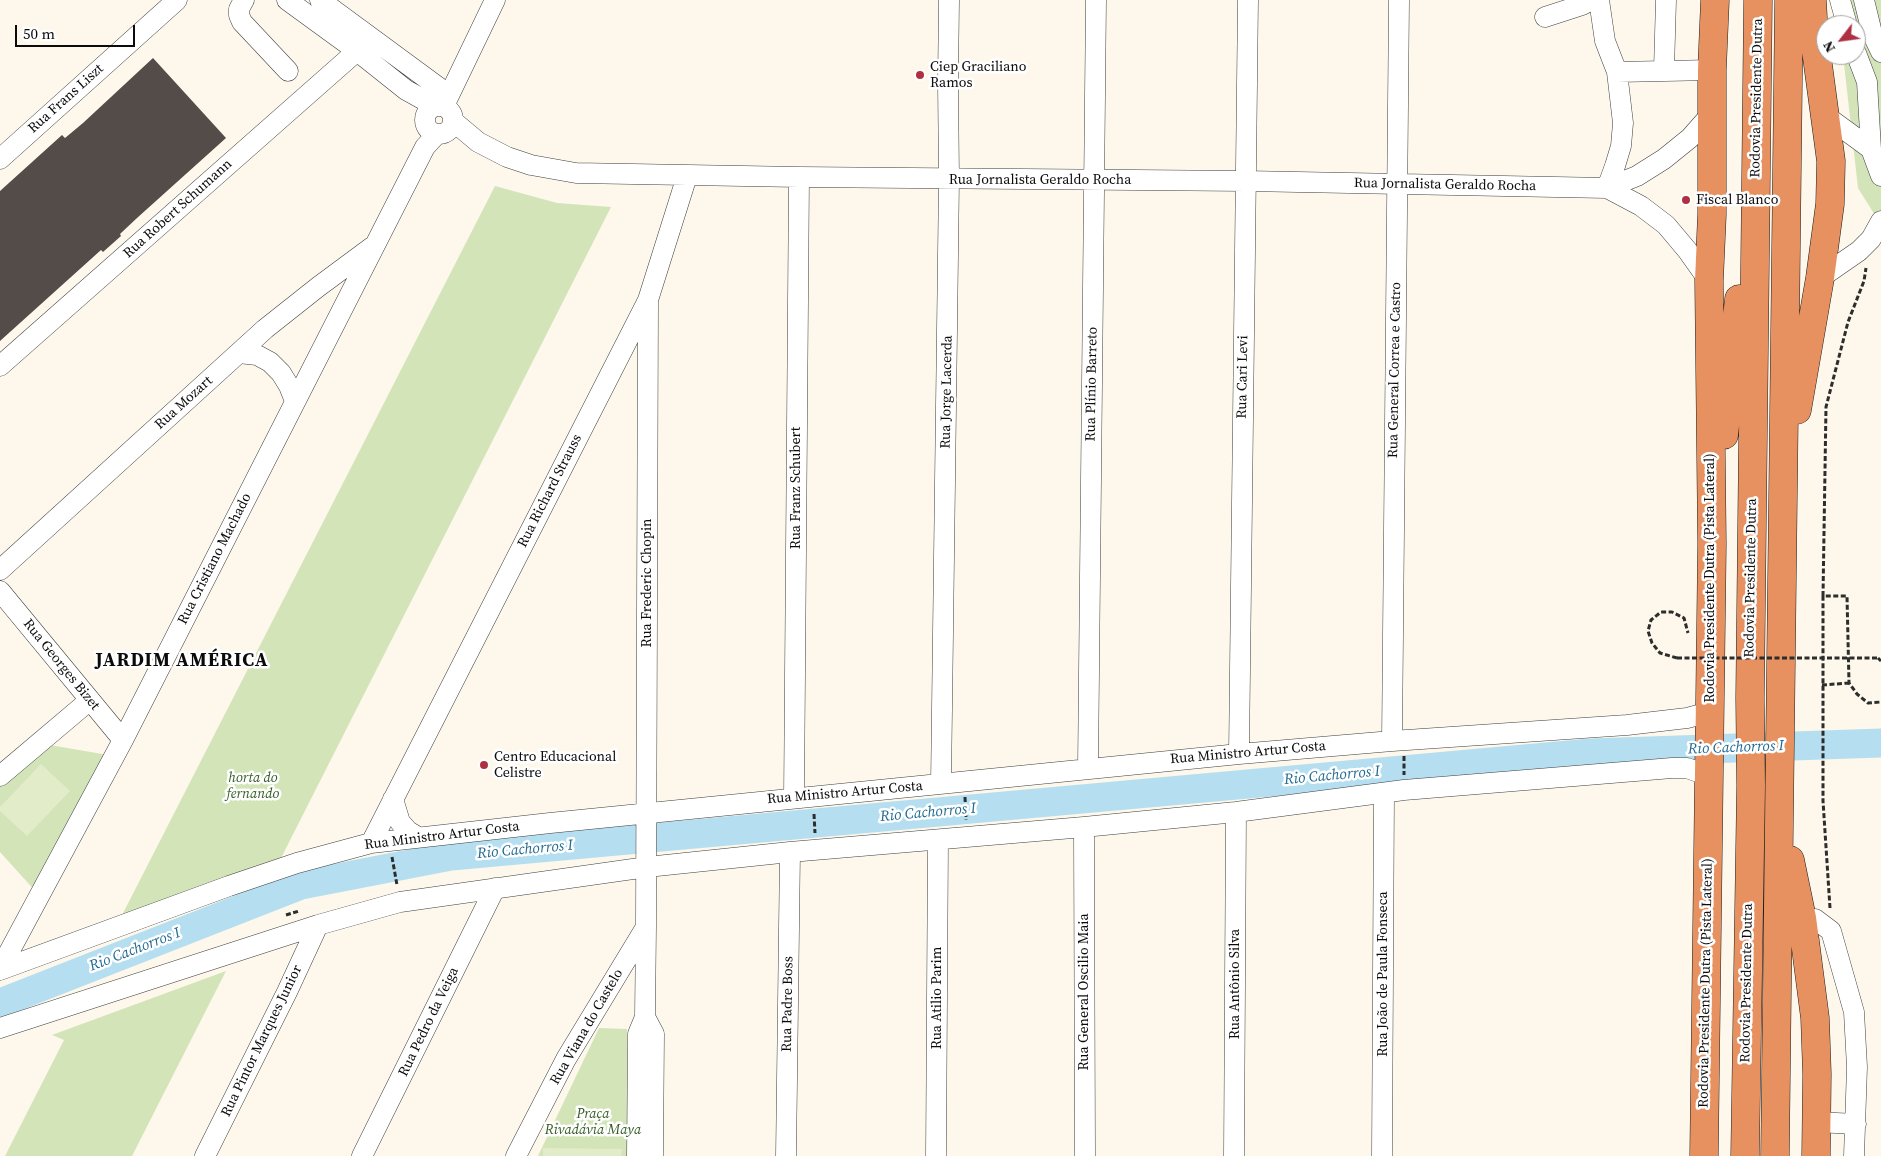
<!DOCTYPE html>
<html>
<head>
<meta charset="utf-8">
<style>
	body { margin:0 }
	#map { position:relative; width:1881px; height:1156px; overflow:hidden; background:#fdf8eb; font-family:"Source Serif 4",serif }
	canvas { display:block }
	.north { position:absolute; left:1816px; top:15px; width:50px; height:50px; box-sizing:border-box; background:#fff; border:1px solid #9d9d9d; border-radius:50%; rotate:240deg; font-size:14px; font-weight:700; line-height:20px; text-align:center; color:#0b0b0b }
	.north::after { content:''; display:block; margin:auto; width:18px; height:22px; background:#ae3143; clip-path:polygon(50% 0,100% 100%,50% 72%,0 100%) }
	.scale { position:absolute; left:15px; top:25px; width:120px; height:22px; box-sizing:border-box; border:2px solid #0b0b0b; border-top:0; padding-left:6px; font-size:15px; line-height:18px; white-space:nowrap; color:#0b0b0b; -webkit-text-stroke:4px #fff; paint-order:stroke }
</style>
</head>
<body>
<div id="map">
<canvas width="1881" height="1156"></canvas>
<div class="north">N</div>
<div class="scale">50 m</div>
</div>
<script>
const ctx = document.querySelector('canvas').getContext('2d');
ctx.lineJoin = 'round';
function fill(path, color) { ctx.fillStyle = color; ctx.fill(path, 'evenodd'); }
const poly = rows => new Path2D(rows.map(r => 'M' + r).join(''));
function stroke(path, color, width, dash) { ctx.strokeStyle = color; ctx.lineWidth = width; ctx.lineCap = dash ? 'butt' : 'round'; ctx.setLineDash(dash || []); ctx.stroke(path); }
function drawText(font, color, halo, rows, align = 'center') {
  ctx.font = font + ' "Source Serif 4",serif'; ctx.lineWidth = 5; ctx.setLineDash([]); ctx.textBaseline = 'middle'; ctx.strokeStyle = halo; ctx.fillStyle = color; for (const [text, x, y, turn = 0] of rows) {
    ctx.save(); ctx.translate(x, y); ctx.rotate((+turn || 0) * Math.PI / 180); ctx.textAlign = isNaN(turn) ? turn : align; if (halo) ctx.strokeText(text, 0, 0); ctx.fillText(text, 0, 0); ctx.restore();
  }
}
fill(poly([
	[1841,0,1881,0,1881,225,1858,188,1843,55,1856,55,1856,25],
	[495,186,557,203,611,207,279,862,119,921],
	[44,744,108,755,38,894,0,852,0,785],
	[226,971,132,1156,5,1156,64,1040,52,1035],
	[599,1028,627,1029,627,1156,538,1156]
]), '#d3e4b9');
fill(poly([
	[41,764,70,791,27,836,0,811,0,807],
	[543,1148,622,1149,621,1156,543,1156]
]), '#e3ecc9');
stroke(poly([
	[0,1003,301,885,451,856,1591,753,1881,743]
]), '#b5dff0', 29);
fill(poly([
	[153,58,226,138,137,218,120,234,121,236,103,252,101,250,0,341,0,191,62,135,65,138,83,123]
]), '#534c49');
const minor = poly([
	[244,0,239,9,239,15,242,22,288,71],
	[287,0,357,51,406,90,435,106],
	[320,0,449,95],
	[1599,0,1605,41,1617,72],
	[1840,0,1847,25],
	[1864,0,1872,33,1881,52],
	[1545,17,1582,5,1591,0],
	[1856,53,1867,82,1871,149],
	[1664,70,1666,0],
	'425 120a14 14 0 1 1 28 0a14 14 0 1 1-28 0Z',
	[444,106,495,0],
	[1826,116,1871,149,1881,176],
	[453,121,478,142,507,157,531,165,576,173,799,177,1246,181,1607,188,1637,176,1664,159,1690,138,1712,113],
	[0,159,177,0],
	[1607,188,1615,166,1621,146,1623,123,1617,72,1712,70],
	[1607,188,1641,206,1666,225,1687,250,1709,281],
	[1820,278,1859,251,1871,239,1881,221],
	[239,353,257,355,270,362,281,373,289,386,295,401],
	[0,366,357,51],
	[0,570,265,329,318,287,372,247],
	[0,591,123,740],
	[1392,741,1399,0],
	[1239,754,1248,0],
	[1088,768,1096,0],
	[0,776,90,700],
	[941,784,949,179,948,82,949,0],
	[794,798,799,177],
	[393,799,400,822,408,831,418,837],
	[1084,827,1085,1156],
	[371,843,648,300,687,176],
	[1815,919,1831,931,1854,1012,1857,1067,1854,1156],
	[0,969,123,740,425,147,437,134],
	[0,970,229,886,297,863,371,843,550,823,1239,754,1392,741,1627,725,1687,718,1710,712],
	[645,1017,654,1034,653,1156],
	[0,1028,318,925,400,902,647,867,790,852,1084,827,1236,812,1404,790,1672,768,1687,768,1709,776],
	[1816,1122,1856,1124],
	[205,1156,287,992,318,925],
	[362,1156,495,888],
	[516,1156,566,1059,646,927],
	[637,1156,638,1034,645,1017,646,926,648,300],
	[786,1156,790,852],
	[936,1156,938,840],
	[1234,1156,1236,812],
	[1382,1156,1384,793]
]);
const highway = poly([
	[1797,410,1820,278,1830,204,1831,161,1814,35,1812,0],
	[1724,435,1739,299],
	[1790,860,1802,918,1815,1018,1817,1074,1816,1156],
	[1704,1156,1712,544,1709,281,1712,214,1712,70,1715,0],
	[1745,1156,1751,786,1750,698,1758,0],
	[1775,1156,1789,0]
]);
stroke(minor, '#3e3e3e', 21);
stroke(highway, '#1c1c1c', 29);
stroke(poly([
	[1823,596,1826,407,1848,322,1864,281,1866,268],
	[1677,658,1660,653,1652,643,1648,631,1651,620,1661,612,1672,612,1684,618,1688,633],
	[1878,658,1881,661],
	[1822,685,1849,683],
	[1404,756,1404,775],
	[965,797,966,820],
	[814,814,815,833],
	[392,857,397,885],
	[1830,908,1823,801,1823,596,1847,596,1849,683,1857,694,1868,703,1881,702],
	[286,915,299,911]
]), '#2d2d2d', 3, [5, 2.5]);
stroke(minor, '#fff', 20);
stroke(highway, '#e79160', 28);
stroke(poly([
	[1677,658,1878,658]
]), '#2d2d2d', 3, [5, 2.5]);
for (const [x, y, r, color] of [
	[920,75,5,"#ae3143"],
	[1686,200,5,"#ae3143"],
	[484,765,5,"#ae3143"]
]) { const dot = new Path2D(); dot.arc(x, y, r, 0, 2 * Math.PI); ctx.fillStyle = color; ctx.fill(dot); stroke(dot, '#fff', 2); }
drawText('14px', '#0b0b0b', '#fff', [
	["Ciep Graciliano",930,67],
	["Ramos",930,83],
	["Fiscal Blanco",1696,200],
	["Centro Educacional",494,757],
	["Celistre",494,773]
], 'left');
drawText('14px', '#0b0b0b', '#fff', [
	["Rodovia Presidente Dutra",1757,98,-89],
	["Rua Frans Liszt",66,99,-42],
	["Rua Jornalista Geraldo Rocha",1040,180],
	["Rua Jornalista Geraldo Rocha",1445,185,1],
	["Rua Robert Schumann",178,209,-42],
	["Rua General Correa e Castro",1395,370,-89],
	["Rua Cari Levi",1243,377,-89],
	["Rua Plínio Barreto",1092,384,-89],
	["Rua Jorge Lacerda",947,392,-89],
	["Rua Mozart",184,403,-42],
	["Rua Franz Schubert",796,488,-90],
	["Rua Richard Strauss",550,491,-63],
	["Rua Cristiano Machado",215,559,-63],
	["Rodovia Presidente Dutra (Pista Lateral)",1710,578,-90],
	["Rodovia Presidente Dutra",1751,578,-89],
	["Rua Frederic Chopin",647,583,-90],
	["Rua Georges Bizet",61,665,51],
	["Rua Ministro Artur Costa",1248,753,-5],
	["Rua Ministro Artur Costa",845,793,-5],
	["Rua Ministro Artur Costa",442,836,-7],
	["Rua João de Paula Fonseca",1383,974,-90],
	["Rodovia Presidente Dutra (Pista Lateral)",1706,983,-89],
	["Rodovia Presidente Dutra",1747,983,-89],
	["Rua Antônio Silva",1235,984,-90],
	["Rua General Oscilio Maia",1084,992,-90],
	["Rua Atilio Parim",937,998,-90],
	["Rua Padre Boss",788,1004,-89],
	["Rua Pedro da Veiga",429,1022,-64],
	["Rua Viana do Castelo",587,1027,-60],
	["Rua Pintor Marques Junior",262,1041,-64]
]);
drawText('italic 14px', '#345c22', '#fff', [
	["horta do",253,778],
	["fernando",253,794],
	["Praça",593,1114],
	["Rivadávia Maya",593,1130]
]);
drawText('italic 15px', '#216a91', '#fff', [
	["Rio Cachorros I",1736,748,-2],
	["Rio Cachorros I",1332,776,-5],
	["Rio Cachorros I",928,813,-5],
	["Rio Cachorros I",525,850,-5],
	["Rio Cachorros I",135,950,-21]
]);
ctx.letterSpacing = '1px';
drawText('bold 19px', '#0b0b0b', '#fff', [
	["JARDIM AMÉRICA",182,661]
]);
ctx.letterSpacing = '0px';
</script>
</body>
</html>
